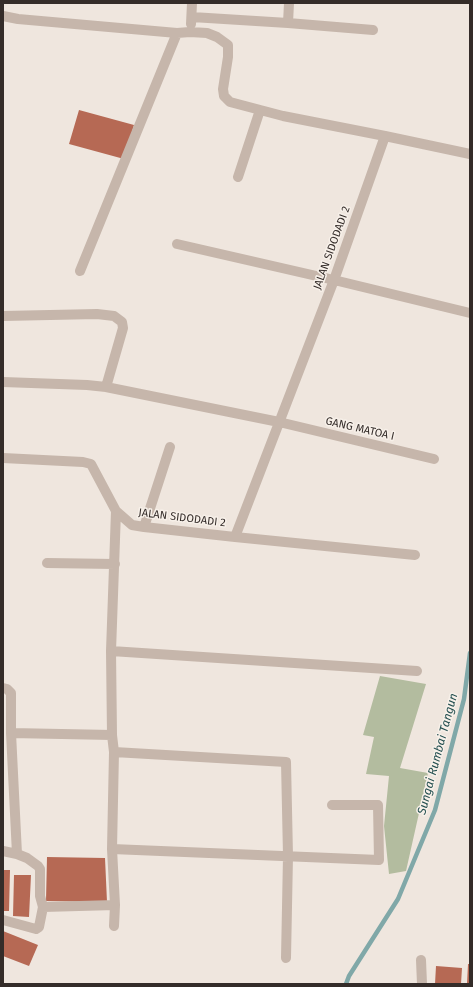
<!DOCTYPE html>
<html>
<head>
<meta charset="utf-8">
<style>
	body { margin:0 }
	#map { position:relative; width:473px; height:987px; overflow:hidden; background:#efe6de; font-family:"Fira Sans",sans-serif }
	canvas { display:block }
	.frame { position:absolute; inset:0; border:4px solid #342c29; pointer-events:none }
</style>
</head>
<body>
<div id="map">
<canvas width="473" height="987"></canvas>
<div class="frame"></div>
</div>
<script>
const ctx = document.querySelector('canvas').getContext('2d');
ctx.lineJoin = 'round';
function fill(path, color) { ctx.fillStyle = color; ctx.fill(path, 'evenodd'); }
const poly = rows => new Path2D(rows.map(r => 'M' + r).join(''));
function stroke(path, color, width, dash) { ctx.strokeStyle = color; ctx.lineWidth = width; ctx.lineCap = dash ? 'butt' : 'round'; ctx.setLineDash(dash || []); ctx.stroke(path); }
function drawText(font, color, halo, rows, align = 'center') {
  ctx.font = font + ' "Fira Sans",sans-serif'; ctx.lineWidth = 3; ctx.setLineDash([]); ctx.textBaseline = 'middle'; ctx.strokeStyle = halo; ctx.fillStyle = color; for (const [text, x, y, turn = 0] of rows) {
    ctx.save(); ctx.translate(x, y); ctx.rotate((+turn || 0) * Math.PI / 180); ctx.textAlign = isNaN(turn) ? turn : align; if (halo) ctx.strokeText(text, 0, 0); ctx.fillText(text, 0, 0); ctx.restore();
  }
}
fill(poly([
	[380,676,426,684,400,768,428,773,406,871,389,874,384,826,389,776,366,774,374,737,363,735]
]), '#b3bc9f');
stroke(poly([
	[346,984,349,976,398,899,435,810,464,699,470,653]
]), '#80a8a8', 4.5);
fill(poly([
	[79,110,134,125,124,159,69,144],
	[47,857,105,858,107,902,46,901],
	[3,870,10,870,9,911,3,911],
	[14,875,31,875,29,917,13,916],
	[3,931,38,945,29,966,3,956],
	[468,964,470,964,470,984,467,984],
	[436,966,462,968,461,984,435,984]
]), '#b66954');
stroke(poly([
	[3,16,18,19,177,33,190,32,207,33,217,37,228,45,228,57,223,89,224,96,230,102,283,116,385,136,334,280,235,537,144,527,132,525,116,511,91,464,83,462,3,458],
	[192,17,288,23,373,30],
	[288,23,289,3],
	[191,24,192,3],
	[385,136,470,154],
	[238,177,260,110],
	[177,244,334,280,470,313],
	[80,271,177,33],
	[3,316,97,314,114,316,122,322,123,328,106,387],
	[3,382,87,385,106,387,279,422,434,459],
	[144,527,170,447],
	[235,537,415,555],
	[47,563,115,564],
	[111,651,417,671],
	[3,688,7,689,11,693,11,733],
	[114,752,286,762,288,856,286,958],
	[112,849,379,860,378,805,332,805],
	[3,851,17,854,11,733,112,735],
	[17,854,27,858,38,866,40,869,40,896,43,907],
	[3,920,36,929,39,927,43,907,115,905],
	[114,926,115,905,112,849,114,752,112,735,111,651,116,511],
	[421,960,422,984]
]), '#c6b6ab', 10);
drawText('11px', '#342c29', '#f7f0e9', [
	["JALAN SIDODADI 2",332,248,-70],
	["GANG MATOA I",360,429,13],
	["JALAN SIDODADI 2",182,518,7]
]);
drawText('italic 12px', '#244f50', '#f7f0e9', [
	["Sungai Rumbai Tangun",438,754,-75]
]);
</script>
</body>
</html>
